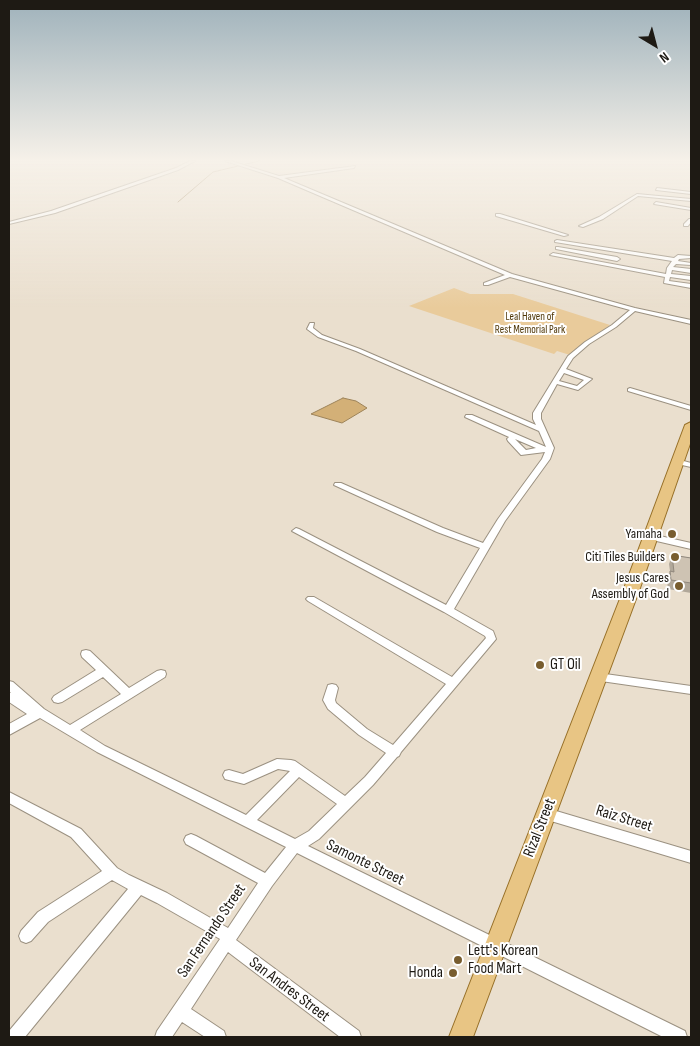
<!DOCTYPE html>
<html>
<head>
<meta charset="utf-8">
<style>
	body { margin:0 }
	#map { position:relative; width:700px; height:1046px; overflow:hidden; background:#eadfce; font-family:"Sofia Sans Condensed",sans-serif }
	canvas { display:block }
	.frame { position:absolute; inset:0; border:10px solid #1e1a14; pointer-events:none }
	.north { position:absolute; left:630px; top:20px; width:50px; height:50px; -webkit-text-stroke:4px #fff; paint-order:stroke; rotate:143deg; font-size:14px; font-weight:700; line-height:20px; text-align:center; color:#1e1a14 }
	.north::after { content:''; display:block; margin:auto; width:18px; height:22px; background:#1e1a14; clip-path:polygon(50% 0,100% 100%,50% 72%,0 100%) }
</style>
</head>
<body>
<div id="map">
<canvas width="700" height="1046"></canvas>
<div class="frame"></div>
<div class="north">N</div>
</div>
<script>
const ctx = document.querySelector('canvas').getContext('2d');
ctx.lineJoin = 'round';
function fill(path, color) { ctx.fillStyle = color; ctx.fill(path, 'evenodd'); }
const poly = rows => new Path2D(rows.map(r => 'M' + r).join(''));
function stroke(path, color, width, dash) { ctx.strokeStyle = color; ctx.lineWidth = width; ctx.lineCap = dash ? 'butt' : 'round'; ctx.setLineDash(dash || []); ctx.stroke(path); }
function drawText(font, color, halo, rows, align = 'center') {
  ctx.font = font + ' "Sofia Sans Condensed",sans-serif'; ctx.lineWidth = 4; ctx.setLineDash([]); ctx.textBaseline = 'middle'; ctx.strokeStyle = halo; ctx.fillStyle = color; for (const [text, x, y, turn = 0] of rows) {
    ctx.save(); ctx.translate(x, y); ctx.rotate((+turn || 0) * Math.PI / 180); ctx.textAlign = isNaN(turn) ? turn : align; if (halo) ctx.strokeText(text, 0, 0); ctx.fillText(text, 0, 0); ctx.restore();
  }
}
fill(poly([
	[454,288,470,294,513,294,610,325,570,355,557,351,554,354,409,306]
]), '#e9cb9b');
const water = poly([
	[343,398,356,401,367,408,342,423,311,414,343,398]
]);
fill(water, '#d3b077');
stroke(water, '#9d8359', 1);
stroke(poly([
	[178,202,213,172,259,161]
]), '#9d8359', 1);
const minor = poly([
	[190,161,195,161,178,170,55,213,9,224,9,222,51,211,176,168,190,161],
	[225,161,231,161,279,176,355,166,354,168,284,178,512,274,635,308,691,320,691,324,635,311,616,327,589,344,573,358,566,369,592,379,578,390,557,384,541,413,541,419,554,448,550,459,505,521,454,609,493,631,496,639,401,752,399,756,397,757,373,785,319,839,308,846,685,1031,687,1037,663,1037,297,853,272,886,236,940,359,1031,361,1037,340,1037,228,952,191,1009,224,1031,226,1037,205,1037,182,1022,172,1037,155,1037,157,1031,220,939,157,903,141,895,25,1037,9,1037,9,1031,128,889,112,880,48,922,31,941,26,943,21,941,19,936,21,931,38,912,102,871,71,837,9,803,9,792,81,829,117,868,129,875,167,893,228,928,258,883,186,844,184,840,186,836,191,834,196,836,265,873,286,847,97,752,40,718,9,735,9,724,27,714,9,702,9,693,11,693,9,691,9,681,13,682,44,709,70,725,121,694,103,677,62,702,58,703,54,702,52,699,54,696,96,670,82,657,81,654,82,651,86,650,90,651,129,688,157,671,161,670,165,671,166,674,165,677,80,730,105,746,246,815,290,771,278,769,244,784,225,779,223,775,225,771,229,770,243,774,277,759,291,760,295,761,345,796,365,777,386,753,359,735,328,709,323,700,328,685,332,684,336,685,338,688,335,700,336,703,367,729,393,745,446,684,308,601,306,599,308,597,314,597,452,677,486,638,485,636,444,612,292,531,296,528,299,529,446,605,480,548,437,532,334,485,335,483,341,483,443,528,483,543,498,519,542,459,545,452,521,455,508,441,507,439,509,437,465,417,466,415,472,415,546,447,539,431,356,351,318,337,307,329,310,323,314,323,313,328,322,335,360,349,536,425,533,419,533,413,568,356,585,342,612,325,630,310,510,277,488,285,484,285,484,283,505,275,278,178,225,161],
	[564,373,584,380,577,386,559,381,564,373],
	[515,439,536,448,526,450,515,439],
	[299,777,337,804,309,831,295,839,257,820,299,777],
	[657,188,691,192,691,194,656,190,657,188],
	[637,194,691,199,691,201,638,196,603,219,583,227,579,226,599,217,637,194],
	[656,202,691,208,691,210,654,204,656,202],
	[496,214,500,214,568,235,564,236,496,216,496,214],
	[689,219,691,219,691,222,688,226,684,226,684,224,689,219],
	[557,240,674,258,678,255,691,256,691,258,679,259,678,261,691,263,691,265,676,264,673,267,691,269,691,273,672,270,671,274,691,276,691,280,670,277,669,281,691,284,691,288,664,283,665,277,550,255,553,253,666,274,667,268,672,261,555,242,555,241,557,240],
	[558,247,617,257,620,259,617,261,556,249,556,247,558,247],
	[630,388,691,406,691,410,628,391,628,389,630,388],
	[673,459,676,459,691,463,691,467,673,463,672,461,673,459],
	[651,534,691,543,691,549,648,539,647,537,648,535,651,534],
	[598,673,691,686,691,694,594,680,593,677,594,674,598,673],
	[546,808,691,851,691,863,541,818,540,814,541,810,546,808]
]);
const primary = poly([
	[691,422,691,441,639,591,473,1037,449,1037,623,591,685,425,691,422]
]);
stroke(minor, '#9b9181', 2);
stroke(primary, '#977028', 2);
fill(minor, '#fff');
fill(primary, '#e8c584');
fill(poly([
	[672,555,691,558,691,593,668,589,667,580,670,571,669,564]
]), '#b1a89a');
const building = poly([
	[672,555,691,558,691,583,671,580,670,571,674,572,672,555]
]);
fill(building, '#cec3b3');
stroke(building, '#90887d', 1);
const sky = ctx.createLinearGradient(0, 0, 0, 308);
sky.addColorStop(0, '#9fb2bb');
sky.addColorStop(0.52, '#f6f1e9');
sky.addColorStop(1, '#f6f1e900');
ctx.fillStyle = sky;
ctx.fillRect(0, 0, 700, 308);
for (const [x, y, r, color] of [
	[672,534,5,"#785d2f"],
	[675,557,5,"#785d2f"],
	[679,586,5,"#785d2f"],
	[540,665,5,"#785d2f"],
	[458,960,5,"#785d2f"],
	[453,973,5,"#785d2f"]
]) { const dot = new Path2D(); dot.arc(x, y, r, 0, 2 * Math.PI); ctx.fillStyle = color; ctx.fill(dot); stroke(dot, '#fff', 2); }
drawText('11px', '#4f3708', '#fff', [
	["Leal Haven of",530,317],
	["Rest Memorial Park",530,330]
]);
drawText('14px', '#1e1a14', '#fff', [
	["Yamaha",662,534],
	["Citi Tiles Builders",665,557],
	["Jesus Cares",669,578],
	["Assembly of God",669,594]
], 'right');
drawText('16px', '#1e1a14', '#fff', [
	["GT Oil",550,665],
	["Lett's Korean",468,951],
	["Food Mart",468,969],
	["Honda",443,973,"right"]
], 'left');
drawText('16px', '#1e1a14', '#fff', [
	["Raiz Street",624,819,17],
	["Rizal Street",540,828,-68],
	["Samonte Street",365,863,26],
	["San Fernando Street",212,931,-56],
	["San Andres Street",289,990,37]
]);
</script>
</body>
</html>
